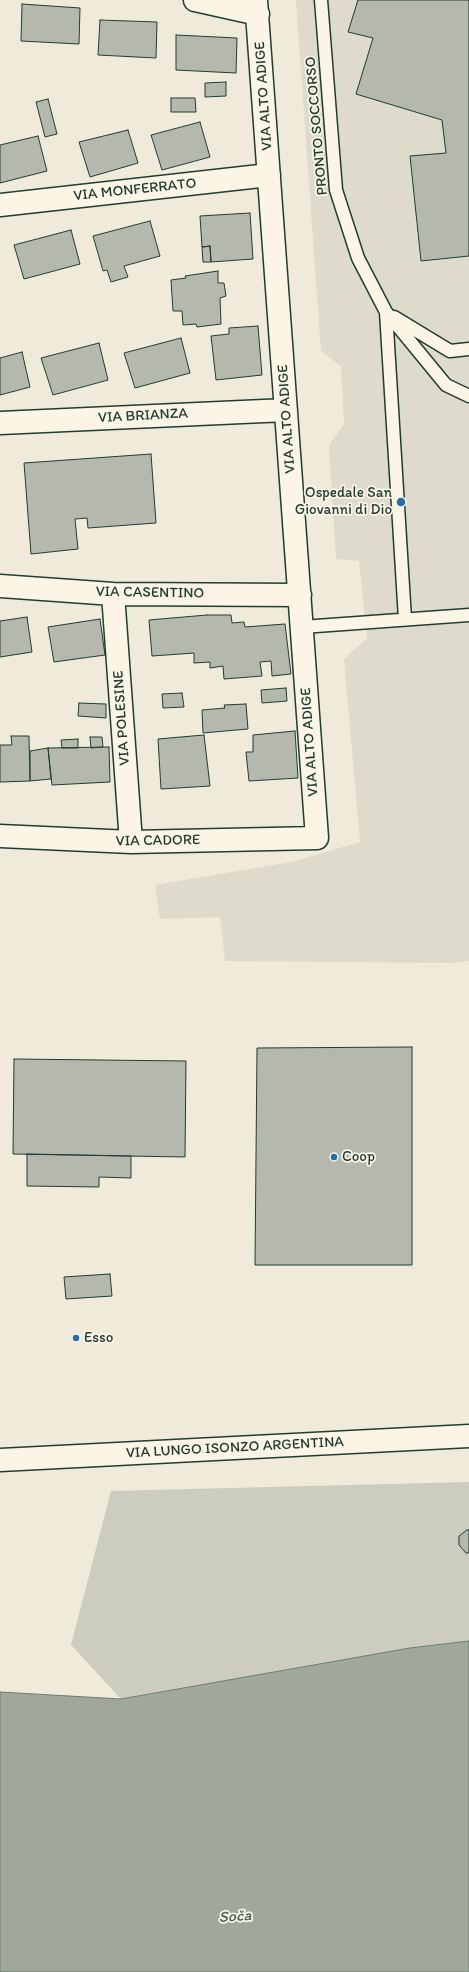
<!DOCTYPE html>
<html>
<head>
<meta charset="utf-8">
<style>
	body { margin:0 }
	canvas { display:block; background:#efeada }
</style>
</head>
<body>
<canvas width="469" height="1972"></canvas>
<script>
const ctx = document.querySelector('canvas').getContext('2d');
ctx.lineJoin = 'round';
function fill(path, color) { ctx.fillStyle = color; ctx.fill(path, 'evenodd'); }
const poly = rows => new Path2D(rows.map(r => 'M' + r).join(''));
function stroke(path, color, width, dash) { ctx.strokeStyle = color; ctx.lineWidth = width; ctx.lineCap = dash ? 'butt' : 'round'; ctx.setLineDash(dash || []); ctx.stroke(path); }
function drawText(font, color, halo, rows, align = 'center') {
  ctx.font = font + ' Itim,sans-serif'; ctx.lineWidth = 3.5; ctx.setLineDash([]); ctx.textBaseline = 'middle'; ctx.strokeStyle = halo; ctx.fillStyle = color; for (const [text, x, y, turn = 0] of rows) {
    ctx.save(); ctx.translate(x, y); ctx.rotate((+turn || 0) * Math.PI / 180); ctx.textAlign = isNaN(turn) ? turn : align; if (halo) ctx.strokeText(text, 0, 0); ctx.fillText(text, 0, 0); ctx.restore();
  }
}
fill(poly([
	[296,0,469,0,469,961,451,963,225,961,220,917,160,919,155,885,291,862,360,842,344,659,367,638,359,561,336,559,329,445,344,424,341,366,321,351]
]), '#dedbcc');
fill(poly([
	[469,1482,469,1641,410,1648,121,1699,71,1645,111,1491]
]), '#cccdbf');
const water = poly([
	[469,1641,469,1972,0,1972,0,1692,121,1699,410,1648,469,1641]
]);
fill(water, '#9fa89a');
stroke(water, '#6c7d71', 1);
const building = poly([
	[358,0,469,0,469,256,421,261,410,156,446,153,442,120,356,94,373,38,348,32,358,0],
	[22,4,80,8,79,44,21,41,22,4],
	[100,20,157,22,156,58,98,55,100,20],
	[176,35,237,38,236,73,176,70,176,35],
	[226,82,226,96,205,97,205,83,226,82],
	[171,98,195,98,196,112,171,112,171,98],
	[48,99,57,134,45,137,36,102,48,99],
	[200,122,210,157,162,170,151,135,200,122],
	[128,130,138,163,90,177,79,142,128,130],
	[38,136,47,171,0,183,0,145,38,136],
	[250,213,253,259,211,262,210,246,202,247,200,216,250,213],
	[150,221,160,256,124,266,128,277,111,282,107,270,103,271,93,236,150,221],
	[71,230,80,264,24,279,14,245,71,230],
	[210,246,211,262,203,262,202,247,210,246],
	[218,271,218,283,224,283,226,296,220,298,221,324,197,327,196,324,183,325,182,311,173,311,171,280,186,278,185,276,218,271],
	[258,326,262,375,216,380,211,336,229,334,229,328,258,326],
	[181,338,190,373,135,388,124,353,181,338],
	[99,343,108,380,53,395,41,358,99,343],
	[22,352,30,387,0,395,0,358,22,352],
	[151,454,156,523,88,528,87,518,75,519,78,549,31,554,24,463,151,454],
	[207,615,231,615,232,623,244,622,245,627,285,624,291,674,272,676,271,661,260,662,262,676,224,679,223,666,210,668,210,662,194,663,194,653,152,656,149,620,207,615],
	[27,617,32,652,0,657,0,621,27,617],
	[100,619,105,655,54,662,48,627,100,619],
	[286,688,287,701,262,703,261,690,286,688],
	[182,693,184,707,163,708,162,694,182,693],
	[79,703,106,704,106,718,78,716,79,703],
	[246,704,248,729,203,733,202,710,225,708,224,705,246,704],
	[295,731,298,778,249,781,246,752,253,752,253,735,295,731],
	[204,735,210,786,161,789,158,739,204,735],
	[11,736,29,736,30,781,0,782,0,745,12,745,11,736],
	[90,737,102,737,103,747,91,748,90,737],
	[78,739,78,748,62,748,61,740,78,739],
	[109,747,110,782,52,785,48,748,109,747],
	[48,748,51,779,30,781,30,751,48,748],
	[412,1047,412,1265,255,1265,257,1048,412,1047],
	[14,1059,186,1061,185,1157,13,1154,14,1059],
	[27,1154,131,1156,131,1178,99,1177,99,1187,27,1186,27,1154],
	[110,1274,112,1296,66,1299,64,1277,110,1274],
	[467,1530,469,1530,469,1553,466,1553,459,1545,459,1536,467,1530]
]);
fill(building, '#b5b9ad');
stroke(building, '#1f3d34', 1);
const lane = poly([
	[321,0,336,190,358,258,386,312,446,385,469,396],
	[386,312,405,619],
	[394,317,450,351,469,349],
	[302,627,469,615]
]);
const street = poly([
	[195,0,258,14],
	[0,205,269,175],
	[0,423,286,410],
	[0,586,113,594,300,595],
	[113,594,131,842],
	[0,836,131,842,317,838,256,0]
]);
const secondary = poly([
	[0,1460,469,1436]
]);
stroke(lane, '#1f3d34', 15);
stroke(street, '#1f3d34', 25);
stroke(secondary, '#1f3d34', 25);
stroke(lane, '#fcf5e5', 12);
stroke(street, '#fcf5e5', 22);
stroke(secondary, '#fcf5e5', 22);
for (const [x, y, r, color] of [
	[401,502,5,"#1f6fb2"],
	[334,1157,4,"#1f6fb2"],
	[76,1338,4,"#1f6fb2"]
]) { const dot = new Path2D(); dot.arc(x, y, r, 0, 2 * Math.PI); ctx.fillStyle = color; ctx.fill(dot); stroke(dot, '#fcf5e5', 1.5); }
drawText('15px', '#1f3d34', '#fcf5e5', [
	["VIA ALTO ADIGE",264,96,-94],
	["PRONTO SOCCORSO",317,126,-95],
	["VIA MONFERRATO",135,190,-6],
	["VIA BRIANZA",143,416,-3],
	["VIA ALTO ADIGE",287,419,-94],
	["VIA CASENTINO",150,593,1],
	["VIA POLESINE",122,718,-94],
	["VIA ALTO ADIGE",310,742,-94],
	["VIA CADORE",158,841,-1],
	["VIA LUNGO ISONZO ARGENTINA",235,1448,-3]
]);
drawText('15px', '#1f3d34', '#fcf5e5', [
	["Ospedale San",392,493,"right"],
	["Giovanni di Dio",392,510,"right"],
	["Coop",342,1157],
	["Esso",84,1338]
], 'left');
drawText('italic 16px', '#455d53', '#fcf5e5', [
	["Soča",235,1917,-4]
]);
</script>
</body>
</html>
